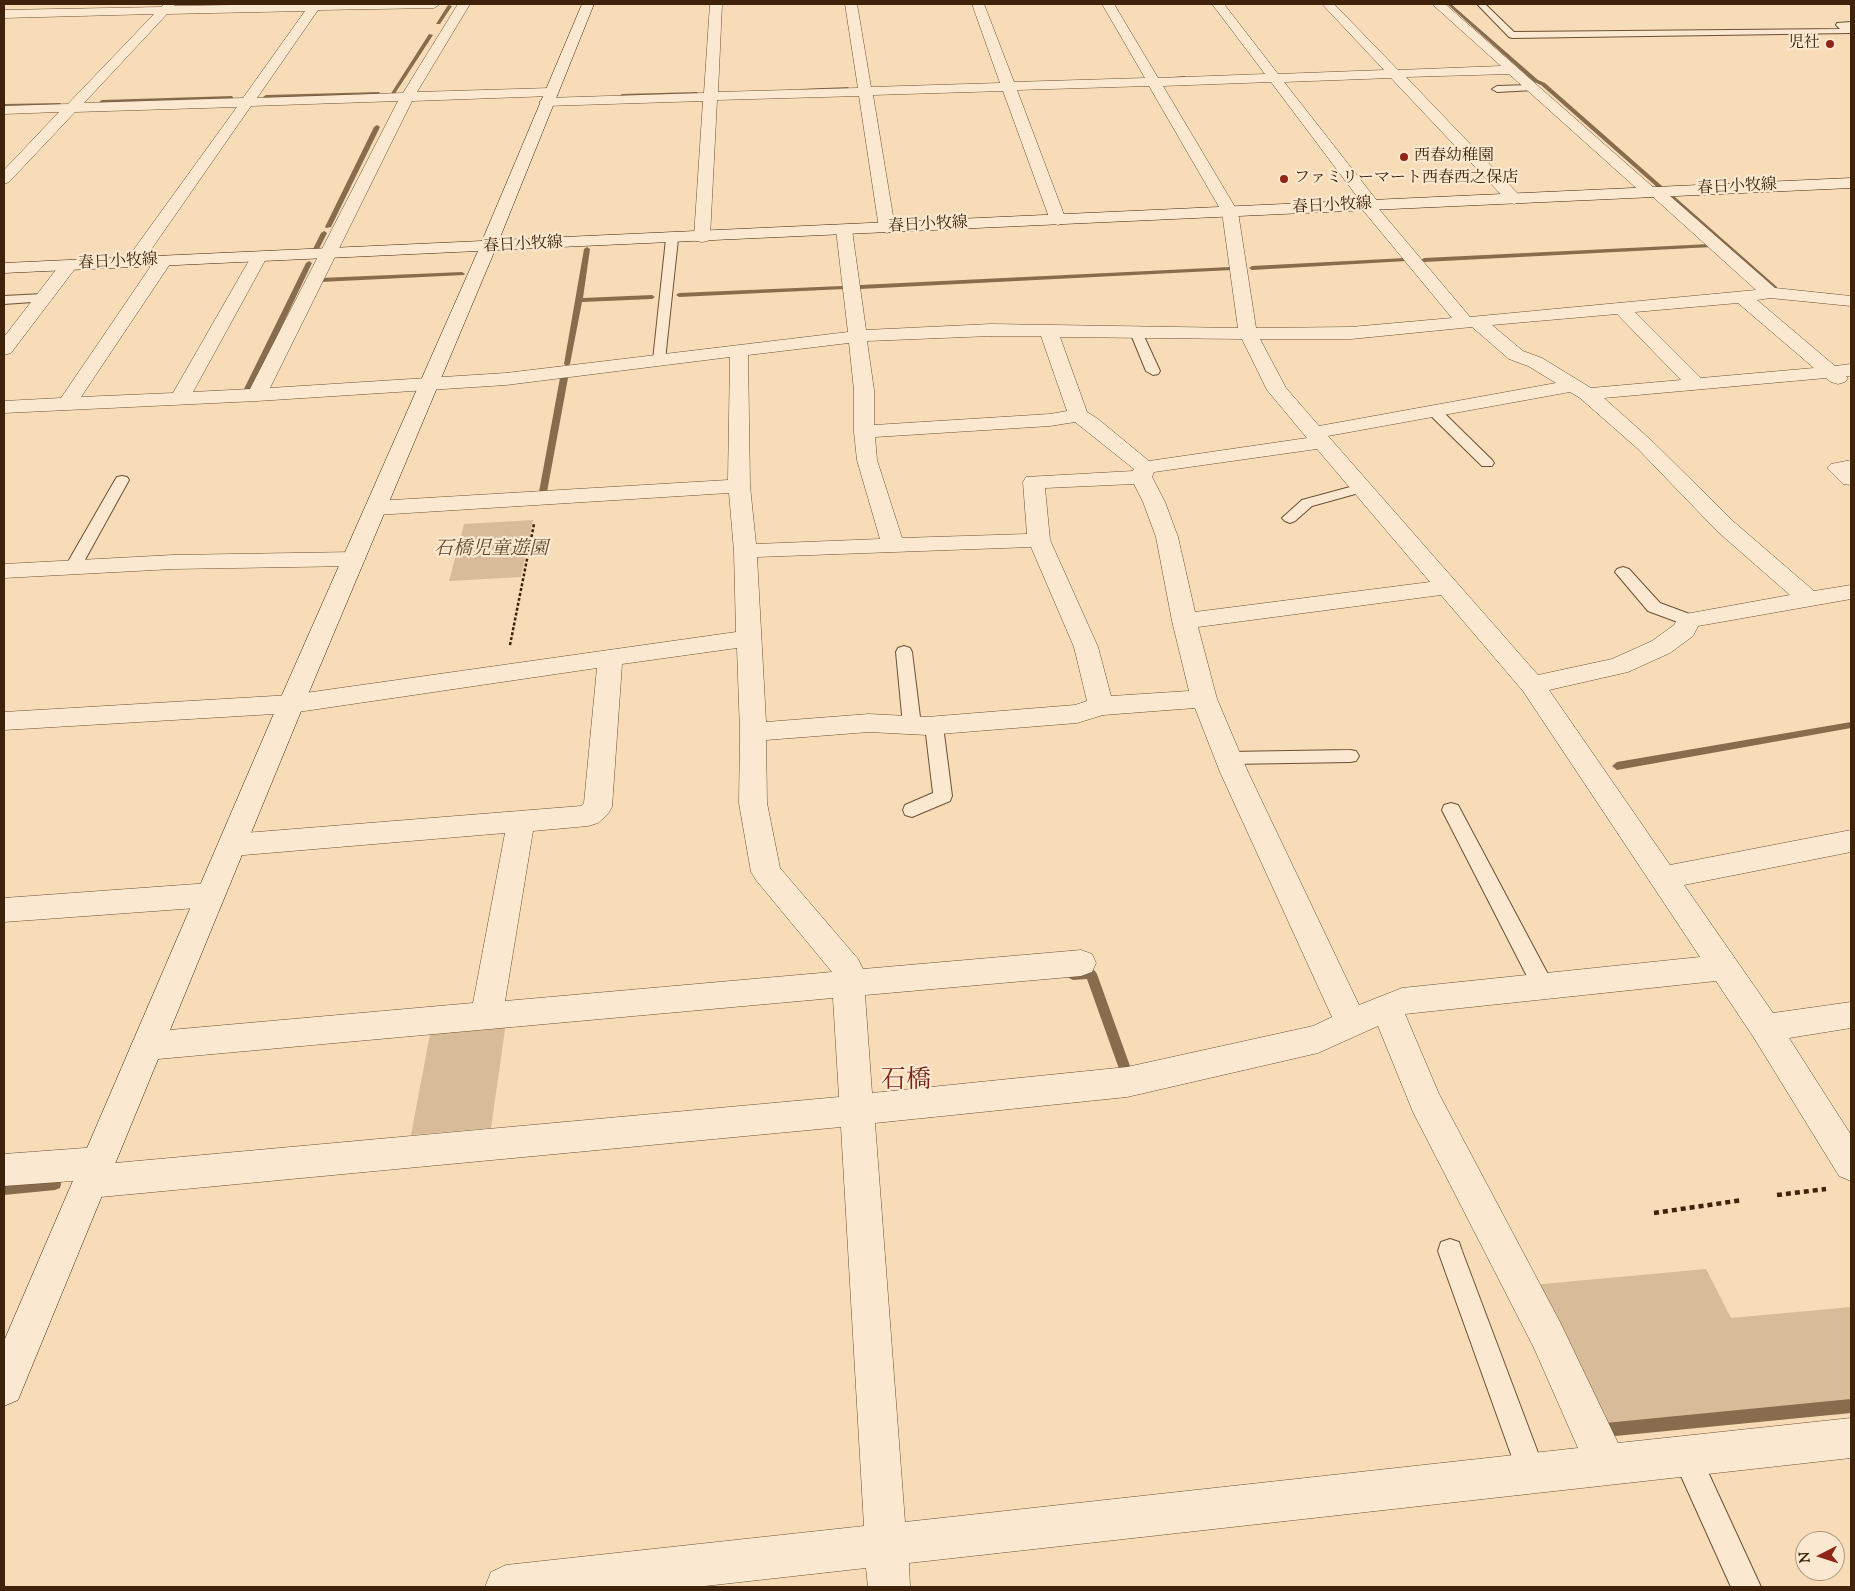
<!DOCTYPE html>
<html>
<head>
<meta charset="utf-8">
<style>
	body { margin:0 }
	#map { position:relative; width:1855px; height:1591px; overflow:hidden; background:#f7dcb7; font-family:"Sorts Mill Goudy",serif }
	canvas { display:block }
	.frame { position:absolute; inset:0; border:5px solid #3e2209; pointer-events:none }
	.north { position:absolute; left:1795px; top:1531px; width:50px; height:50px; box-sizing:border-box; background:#fae8d0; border:1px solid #af9980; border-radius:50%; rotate:265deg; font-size:14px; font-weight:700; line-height:20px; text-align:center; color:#3e2209 }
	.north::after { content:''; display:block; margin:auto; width:18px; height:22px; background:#8f2418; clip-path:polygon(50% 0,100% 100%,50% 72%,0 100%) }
</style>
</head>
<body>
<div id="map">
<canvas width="1855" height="1591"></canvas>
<div class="frame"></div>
<div class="north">N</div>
</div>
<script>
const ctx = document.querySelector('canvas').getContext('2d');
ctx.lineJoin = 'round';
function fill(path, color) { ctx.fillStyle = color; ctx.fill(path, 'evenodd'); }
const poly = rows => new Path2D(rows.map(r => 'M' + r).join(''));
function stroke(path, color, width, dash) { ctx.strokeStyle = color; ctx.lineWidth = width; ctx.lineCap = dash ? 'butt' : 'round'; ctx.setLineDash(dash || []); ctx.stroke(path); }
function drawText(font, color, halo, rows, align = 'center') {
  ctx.font = font + ' "Sorts Mill Goudy","Noto Serif JP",serif'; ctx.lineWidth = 4.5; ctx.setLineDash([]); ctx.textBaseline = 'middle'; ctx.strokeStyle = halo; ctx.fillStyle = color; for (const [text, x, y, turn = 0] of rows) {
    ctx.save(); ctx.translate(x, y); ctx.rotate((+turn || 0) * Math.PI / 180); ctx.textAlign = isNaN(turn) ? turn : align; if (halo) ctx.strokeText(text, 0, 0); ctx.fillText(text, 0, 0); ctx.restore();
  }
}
fill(poly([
	[533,520,521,577,449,581,464,524],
	[506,1023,491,1128,411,1135,431,1029],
	[1706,1269,1731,1318,1851,1307,1851,1402,1604,1426,1532,1285]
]), '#d8bc99');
fill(poly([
	[1447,4,1451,4,1538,80,1545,83,1662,186,1662,188,1658,188,1541,85,1534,82,1447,4],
	[448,5,452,6,440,24,436,24,448,5],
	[429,34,433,35,394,95,390,95,429,34],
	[1186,76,1184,78,1165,79,1163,78,1186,76],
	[849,87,847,89,800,91,798,90,800,89,849,87],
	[380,92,378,94,266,99,263,97,266,95,380,92],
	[697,92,699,94,622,98,619,96,622,94,697,92],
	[232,96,234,99,102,104,99,102,102,100,232,96],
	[61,103,59,106,4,107,4,104,61,103],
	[377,125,380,127,331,227,326,228,325,227,374,127,377,125],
	[1671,197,1675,197,1777,287,1777,289,1773,289,1671,199,1671,197],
	[324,231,327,233,319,249,314,250,313,249,321,233,324,231],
	[1710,244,1713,246,1712,247,1424,262,1421,260,1424,258,1710,244],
	[587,247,590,249,583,298,652,295,655,297,652,299,582,302,570,364,567,366,564,364,584,249,587,247],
	[1405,258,1408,260,1407,261,1252,270,1249,268,1252,266,1405,258],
	[309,261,312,263,251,391,244,393,243,391,306,263,309,261],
	[1230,267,1232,268,1232,270,860,289,857,287,860,285,1230,267],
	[462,272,465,274,464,275,320,282,317,280,320,278,462,272],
	[842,286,845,288,844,289,679,297,676,295,679,293,842,286],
	[564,376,568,378,547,492,543,494,539,492,560,378,564,376],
	[1851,722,1851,728,1617,770,1612,766,1617,762,1851,722],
	[1091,969,1095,971,1097,974,1130,1066,1128,1070,1124,1071,1120,1070,1118,1066,1087,979,1073,980,1069,978,1067,975,1069,972,1073,970,1091,969],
	[55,1178,60,1180,61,1184,60,1188,55,1190,4,1195,4,1183,55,1178],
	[1851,1399,1851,1413,1605,1437,1600,1435,1598,1430,1600,1425,1605,1423,1851,1399]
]), '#876c4e');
const lane = poly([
	[1477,4,1485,4,1514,32,1840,29,1836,25,1837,23,1851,22,1851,33,1512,38,1509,37,1477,4],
	[1531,85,1536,88,1534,90,1497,92,1492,89,1497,86,1531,85],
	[672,236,678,239,665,360,659,364,653,360,666,239,672,236],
	[43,294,49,298,47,301,4,304,4,296,43,294],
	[1136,328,1142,332,1160,371,1158,374,1153,375,1146,371,1130,332,1136,328],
	[1434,407,1439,408,1492,460,1494,463,1492,466,1482,466,1429,414,1427,411,1434,407],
	[122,476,127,477,129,480,81,567,79,570,73,572,67,570,65,567,115,480,117,477,122,476],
	[1361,484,1366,485,1368,488,1366,491,1312,506,1295,521,1290,523,1285,521,1282,518,1302,500,1361,484],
	[1623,567,1629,569,1660,603,1695,616,1697,620,1695,624,1689,625,1683,624,1648,611,1615,572,1617,569,1623,567],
	[904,646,910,648,912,652,921,725,918,729,912,731,906,729,903,725,896,652,898,648,904,646],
	[934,720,940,722,943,726,952,796,950,801,912,817,905,815,903,810,905,805,933,793,925,726,928,722,934,720],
	[1350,750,1356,751,1359,756,1356,761,1350,762,1229,764,1223,763,1220,758,1223,753,1229,752,1350,750],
	[1451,803,1458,805,1551,980,1554,986,1551,992,1543,995,1535,992,1442,810,1444,805,1451,803],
	[1450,1239,1459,1242,1462,1251,1546,1474,1542,1484,1532,1488,1522,1484,1518,1474,1438,1251,1441,1242,1450,1239],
	[1686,1442,1696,1446,1761,1587,1731,1587,1672,1456,1676,1446,1686,1442]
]);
const street = poly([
	[164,4,176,4,174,6,290,4,440,4,434,8,318,10,257,98,403,93,458,4,470,4,417,92,551,88,558,92,551,96,412,101,270,388,506,373,848,332,836,230,838,227,844,225,850,227,852,230,866,330,991,324,1238,328,1222,212,1149,86,1017,90,1066,220,1064,223,1058,225,1052,223,1050,220,1003,91,873,95,895,228,893,231,887,233,881,231,879,228,859,96,717,100,710,237,708,241,702,242,696,241,694,237,703,101,546,106,539,102,546,98,704,93,710,4,722,4,718,92,858,88,845,4,857,4,871,87,1000,83,972,4,984,4,1014,82,1145,78,1102,4,1114,4,1158,78,1265,74,1212,4,1224,4,1278,74,1384,70,1322,4,1334,4,1398,70,1501,66,1432,4,1445,4,1654,188,1662,189,1775,288,1851,296,1851,306,1770,298,1757,300,1835,366,1851,364,1851,376,1846,376,1848,378,1845,382,1838,384,1831,382,1826,378,1604,398,1652,441,1734,522,1814,591,1851,585,1851,599,1698,626,1693,636,1670,653,1628,672,1549,690,1670,865,1851,830,1851,852,1684,885,1773,1013,1851,1002,1851,1028,1789,1038,1851,1135,1851,1181,1839,1176,1754,1038,1716,981,1405,1014,1439,1094,1560,1322,1618,1443,1851,1418,1851,1458,909,1563,910,1587,868,1587,866,1568,696,1587,485,1587,491,1572,506,1565,864,1526,841,1127,90,1198,78,1194,73,1181,4,1186,4,1154,98,1147,110,1152,115,1163,839,1097,833,998,147,1060,136,1056,131,1046,136,1036,147,1032,473,1003,505,833,232,856,222,853,218,845,222,837,232,834,581,806,584,803,597,668,291,713,4,730,4,712,291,695,736,632,734,551,729,493,376,515,368,513,365,508,368,503,376,501,728,480,730,357,506,385,257,401,4,413,4,401,61,398,157,257,163,256,169,257,172,261,81,397,173,393,251,257,253,253,259,252,265,253,267,257,193,392,250,389,398,101,251,106,139,267,127,267,124,263,237,107,75,112,9,182,4,184,4,170,59,112,4,114,4,106,68,104,154,14,4,18,4,10,161,7,164,4],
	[305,11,243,98,84,103,167,14,305,11],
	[1509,74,1644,195,1652,196,1756,290,1470,317,1378,208,1380,205,1378,202,1284,82,1391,78,1508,202,1514,204,1520,202,1522,199,1520,196,1406,77,1509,74],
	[1271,82,1362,203,1360,206,1362,209,1452,318,1351,327,1256,328,1238,212,1163,86,1271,82],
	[1738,303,1814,368,1701,378,1635,312,1738,303],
	[1617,314,1681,380,1591,388,1542,358,1523,351,1492,325,1617,314],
	[1472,327,1509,359,1528,366,1556,383,1319,426,1286,388,1260,339,1351,339,1472,327],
	[991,336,1041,336,1067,411,1050,414,874,425,874,390,867,341,991,336],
	[1060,337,1242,339,1267,390,1307,438,1149,461,1098,419,1087,412,1060,337],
	[849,343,854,390,854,432,857,460,880,539,756,544,750,486,748,355,849,343],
	[1570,392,1580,398,1638,449,1718,532,1790,595,1680,615,1674,625,1652,641,1612,659,1538,675,1328,436,1570,392],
	[1075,422,1134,469,1133,471,1026,477,1023,482,1027,534,902,538,877,460,875,437,1050,426,1075,422],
	[1317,449,1430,582,1195,612,1178,537,1165,502,1152,477,1154,472,1317,449],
	[1134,484,1143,502,1156,537,1172,621,1189,691,1111,696,1098,647,1050,540,1045,488,1134,484],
	[1031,547,1074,647,1087,701,1075,705,927,717,869,714,766,722,757,557,1031,547],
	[1441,595,1523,691,1700,957,1402,988,1359,1005,1248,772,1217,699,1198,627,1441,595],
	[737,648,740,732,739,803,751,872,756,880,832,972,505,1001,533,831,588,826,598,823,608,814,612,807,622,664,737,648],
	[1195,708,1220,772,1332,1017,1313,1026,1127,1067,872,1093,865,995,1081,976,1092,972,1096,963,1092,954,1081,950,863,969,858,959,780,868,767,803,766,740,869,732,927,735,1077,723,1103,715,1195,708],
	[1378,1026,1413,1112,1534,1348,1578,1448,905,1522,875,1123,1127,1097,1318,1053,1378,1026],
	[68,261,74,262,77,266,11,353,4,355,4,337,62,262,68,261],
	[1851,460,1851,485,1843,484,1827,468,1831,464,1851,460],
	[354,552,362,554,365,559,362,564,354,566,173,569,4,578,4,564,173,555,354,552],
	[210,883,220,887,225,895,220,903,210,907,4,922,4,898,210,883]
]);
const secondary = poly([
	[582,4,594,4,499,240,1851,178,1851,188,495,250,304,704,18,1400,4,1406,4,1341,278,704,478,251,4,273,4,263,482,241,582,4]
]);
stroke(lane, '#6c5034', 2);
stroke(street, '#6c5034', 1);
stroke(secondary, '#3e2209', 1);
stroke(poly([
	[510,645,534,524]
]), '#3e2209', 2.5, [3, 2]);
stroke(poly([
	[1777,1195,1826,1189],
	[1654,1213,1743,1200]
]), '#3e2209', 4.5, [5, 4]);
fill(lane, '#fae8d0');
fill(street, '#fae8d0');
fill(secondary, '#fae8d0');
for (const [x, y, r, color] of [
	[1830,44,5,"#8f2418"],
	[1404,157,5,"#8f2418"],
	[1284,179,5,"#8f2418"]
]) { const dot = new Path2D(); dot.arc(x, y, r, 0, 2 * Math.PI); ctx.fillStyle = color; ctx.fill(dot); stroke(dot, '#fae8d0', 2); }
drawText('16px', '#3e2209', '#fae8d0', [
	["児社",1820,44,"right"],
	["西春幼稚園",1414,157],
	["ファミリーマート西春西之保店",1294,179]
], 'left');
drawText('16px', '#3e2209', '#fae8d0', [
	["春日小牧線",1737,188,-3],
	["春日小牧線",1332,207,-3],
	["春日小牧線",928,226,-3],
	["春日小牧線",523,246,-3],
	["春日小牧線",118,263,-3]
]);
drawText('italic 19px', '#64482d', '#fae8d0', [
	["石橋児童遊園",491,551]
]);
drawText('25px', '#7a1f14', '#fae8d0', [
	["石橋",906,1083]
]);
</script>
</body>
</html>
